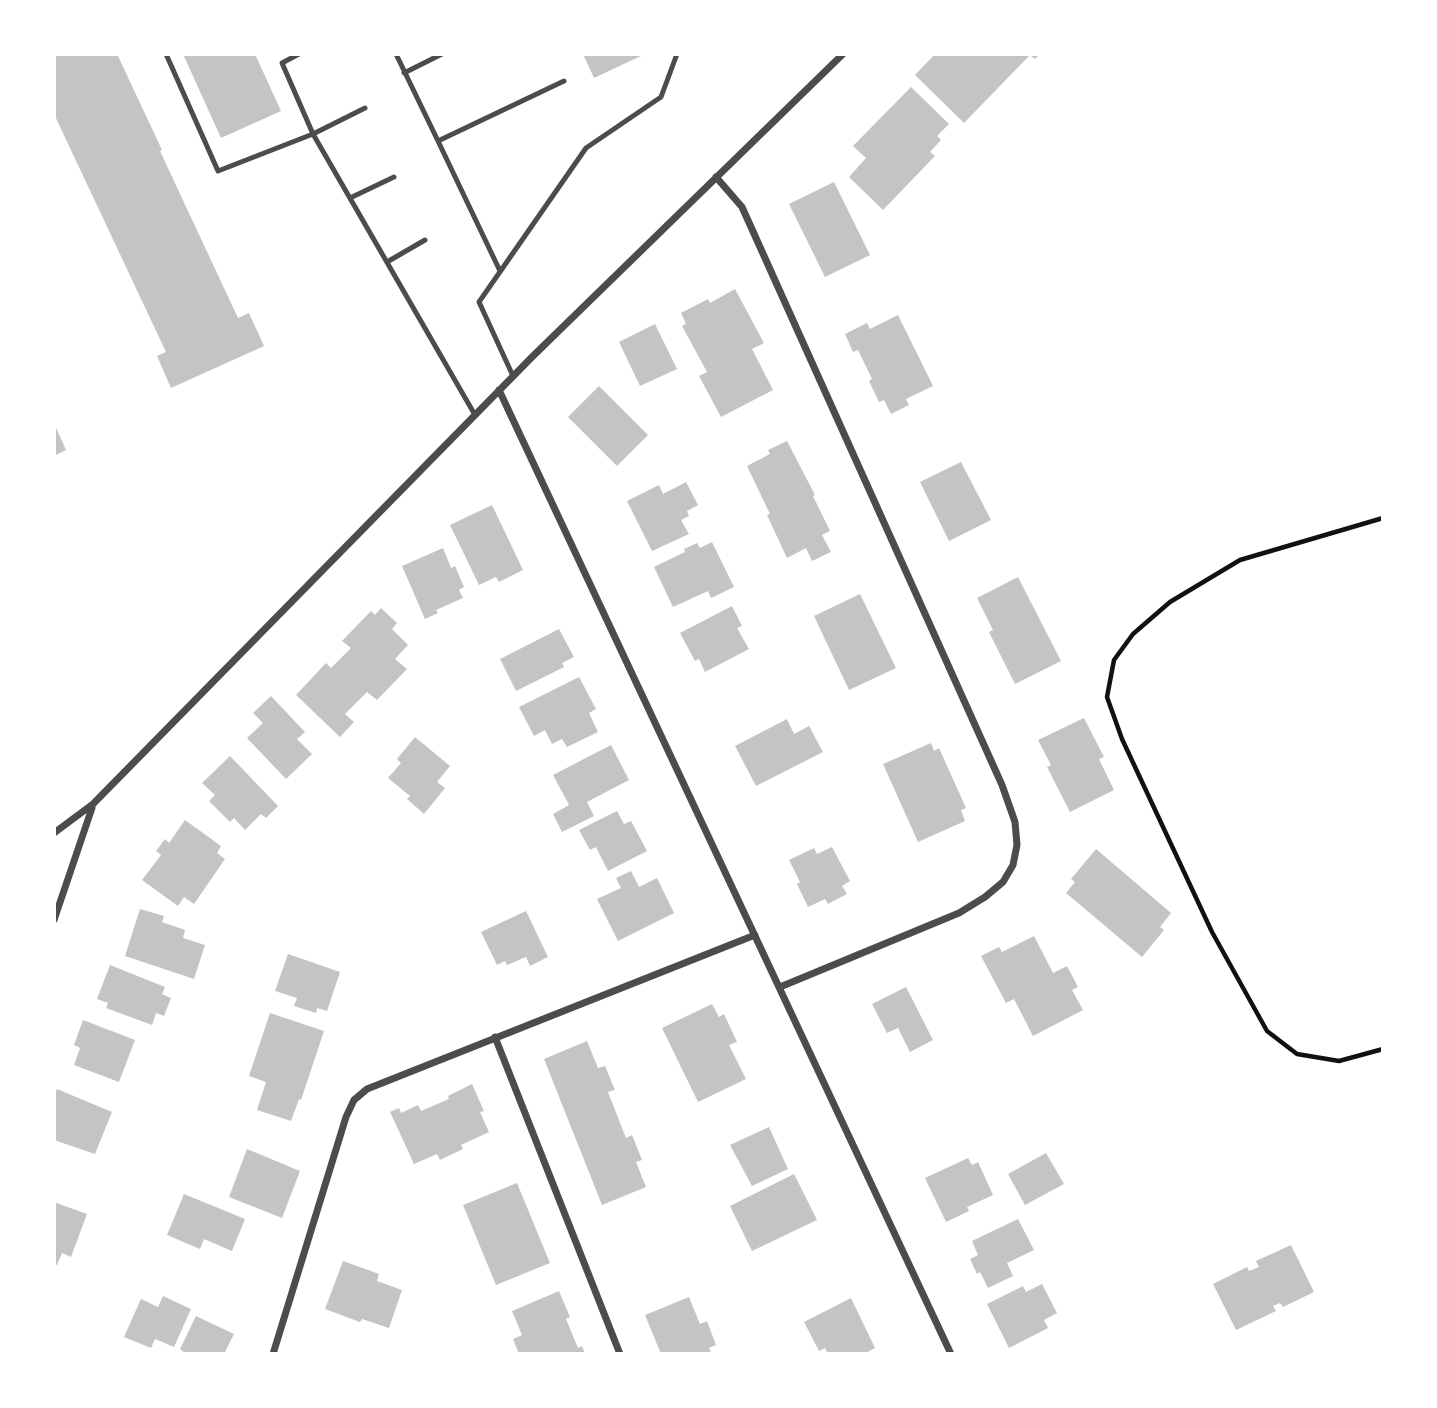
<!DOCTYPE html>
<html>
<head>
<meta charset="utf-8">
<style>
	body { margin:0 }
	#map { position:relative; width:1437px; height:1408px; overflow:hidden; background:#fff; font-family:"Fira Sans Condensed",sans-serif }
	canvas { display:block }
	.frame { position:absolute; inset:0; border:56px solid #fff; pointer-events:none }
</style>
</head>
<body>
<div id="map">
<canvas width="1437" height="1408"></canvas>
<div class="frame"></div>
</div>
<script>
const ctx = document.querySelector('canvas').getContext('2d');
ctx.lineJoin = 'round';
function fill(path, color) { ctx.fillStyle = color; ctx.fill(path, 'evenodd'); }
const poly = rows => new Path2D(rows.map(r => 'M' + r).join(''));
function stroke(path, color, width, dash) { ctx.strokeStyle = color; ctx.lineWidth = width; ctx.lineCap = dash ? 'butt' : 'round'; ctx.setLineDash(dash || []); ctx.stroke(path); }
fill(poly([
	[54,54,117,54,162,150,160,151,238,318,249,313,264,346,171,388,157,356,166,352,54,114],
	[183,54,255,54,281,111,221,138],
	[583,54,640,54,641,56,594,78],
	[935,54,1040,54,1035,59,1030,55,964,123,915,75],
	[911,87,949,124,937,136,941,140,930,152,935,156,883,210,849,177,866,158,853,146],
	[834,182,870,255,825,277,789,204],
	[735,289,764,343,752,349,773,390,721,417,699,376,707,372,682,326,686,324,681,313,708,299,710,303],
	[898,315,933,386,906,399,909,405,891,414,884,400,879,402,869,381,872,379,858,350,853,352,845,334,867,323,870,329],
	[655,324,677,369,640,386,619,342],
	[599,386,648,435,617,466,568,417],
	[54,423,66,450,54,456],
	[787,441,815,495,813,496,830,531,822,535,831,552,812,561,806,548,787,558,767,515,770,514,747,466,770,454,768,450],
	[961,462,991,520,949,541,920,482],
	[686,482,698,505,687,511,689,516,681,520,689,534,652,551,627,501,659,485,663,494],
	[492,505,523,570,499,582,496,577,479,585,450,525],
	[712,542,734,587,711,598,708,591,673,607,654,567,685,552,684,549,697,543,700,548],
	[443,548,451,568,455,566,464,587,459,590,463,598,436,610,438,613,425,619,402,566],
	[1018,577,1061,661,1015,684,989,632,993,630,977,598],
	[860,594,896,668,849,690,814,616],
	[732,606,742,626,737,628,749,649,705,672,699,659,695,661,680,633],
	[381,608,397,623,392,629,408,645,395,659,407,669,377,700,367,692,345,714,354,722,340,737,296,695,326,663,331,668,351,648,342,641,371,611,375,615],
	[559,629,574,657,562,663,564,667,516,691,500,659],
	[579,677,596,709,589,713,598,732,567,747,562,739,552,744,545,730,534,736,519,707],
	[271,696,305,732,297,739,312,754,286,779,247,738,263,723,253,713],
	[1084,718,1104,757,1099,759,1114,790,1070,812,1047,767,1051,765,1038,740],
	[787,719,794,734,809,726,823,752,756,786,735,746],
	[415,737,450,766,437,782,445,788,424,814,407,799,410,796,388,778,401,763,397,759],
	[931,743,934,751,939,748,966,808,961,810,965,821,918,842,883,764],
	[611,745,629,780,587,802,594,816,562,832,553,814,569,805,553,775],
	[230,756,278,806,266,818,261,814,245,830,234,818,230,822,209,801,215,795,202,783],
	[617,811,624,824,631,821,647,851,608,871,596,847,590,850,579,830],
	[185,820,221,846,217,853,225,859,194,904,184,897,178,906,142,880,161,855,156,851,165,839,169,843],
	[832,847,850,881,842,886,847,894,828,904,825,899,808,907,797,884,800,882,789,860,814,848,817,854],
	[1096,849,1171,913,1160,927,1164,930,1142,957,1066,893,1075,882,1071,879],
	[631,871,639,887,657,878,674,913,618,941,597,899,621,888,616,878],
	[140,909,164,916,162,922,185,930,183,938,205,945,194,979,125,956],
	[526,911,548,957,530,966,526,957,507,965,505,961,497,965,481,932],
	[1034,936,1053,973,1067,966,1078,987,1072,990,1083,1010,1033,1036,1014,999,1006,1003,981,956,999,947,1002,952],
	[288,954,340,972,327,1011,317,1008,316,1013,294,1006,297,998,275,991],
	[110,965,165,987,162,994,171,998,164,1016,156,1013,152,1025,106,1008,108,1003,97,999],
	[906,987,933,1040,910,1052,898,1028,887,1033,872,1004],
	[712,1004,719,1017,724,1014,737,1042,729,1045,746,1079,698,1102,662,1028],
	[270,1013,324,1031,301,1100,299,1099,291,1121,257,1110,266,1082,249,1076],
	[83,1020,135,1040,119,1082,74,1065,80,1048,74,1045],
	[587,1041,598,1068,605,1066,615,1090,608,1092,626,1138,632,1135,642,1160,636,1162,646,1187,602,1205,544,1059],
	[472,1084,484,1111,480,1112,489,1132,461,1145,463,1149,440,1160,437,1154,414,1164,390,1112,399,1108,401,1113,418,1105,421,1111,449,1099,448,1096],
	[57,1089,112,1112,95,1154,54,1140,54,1096],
	[769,1127,788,1169,752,1186,730,1145],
	[247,1149,300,1171,282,1218,229,1197],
	[1046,1153,1064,1184,1025,1205,1008,1174],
	[968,1158,972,1165,978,1162,993,1195,967,1207,969,1211,946,1222,925,1178],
	[794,1174,817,1220,752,1251,730,1206],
	[517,1183,550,1263,496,1285,463,1205],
	[184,1194,245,1219,232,1251,204,1239,200,1249,167,1235],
	[54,1202,87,1214,71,1257,62,1253,57,1265,54,1264],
	[1018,1219,1034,1250,1007,1263,1013,1276,988,1288,980,1272,977,1274,970,1259,978,1255,972,1241],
	[1291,1245,1314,1292,1283,1307,1280,1303,1273,1306,1276,1311,1236,1330,1213,1284,1247,1267,1249,1271,1259,1267,1256,1261],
	[343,1261,379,1274,377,1281,402,1290,389,1328,362,1319,360,1322,325,1309],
	[1042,1284,1057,1313,1044,1320,1048,1328,1009,1348,987,1304,1023,1286,1026,1292],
	[559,1291,570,1317,566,1319,578,1348,582,1346,585,1354,519,1354,513,1339,522,1335,512,1311],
	[163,1296,191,1309,174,1347,155,1339,151,1348,124,1337,141,1299,158,1307],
	[689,1297,700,1324,707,1321,716,1345,709,1348,712,1354,661,1354,645,1315],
	[851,1298,875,1348,864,1354,828,1354,825,1348,819,1351,804,1322],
	[196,1316,234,1334,224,1354,186,1354,180,1349]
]), '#c4c4c4');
stroke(poly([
	[1383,518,1240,560,1170,602,1133,634,1114,660,1107,697,1122,739,1212,932,1267,1031,1297,1054,1339,1061,1383,1049]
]), '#111', 4.5);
stroke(poly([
	[166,54,218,171,313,134,365,108],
	[299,54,282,63,313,134,475,415],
	[396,54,438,141],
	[404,73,442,54],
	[350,198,394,177],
	[387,262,425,240],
	[500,271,438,141,564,81],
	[513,376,479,302,586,148,661,97,677,54]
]), '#4c4c4c', 5);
stroke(poly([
	[716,177,742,207,1002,785,1015,822,1017,845,1013,865,1003,882,985,897,959,913,780,987],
	[499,390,951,1354],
	[54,833,93,804,532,357,843,54],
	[54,920,92,808],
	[495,1037,620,1354],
	[273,1354,346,1117,354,1100,367,1089,755,935]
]), '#4c4c4c', 7);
</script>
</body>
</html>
